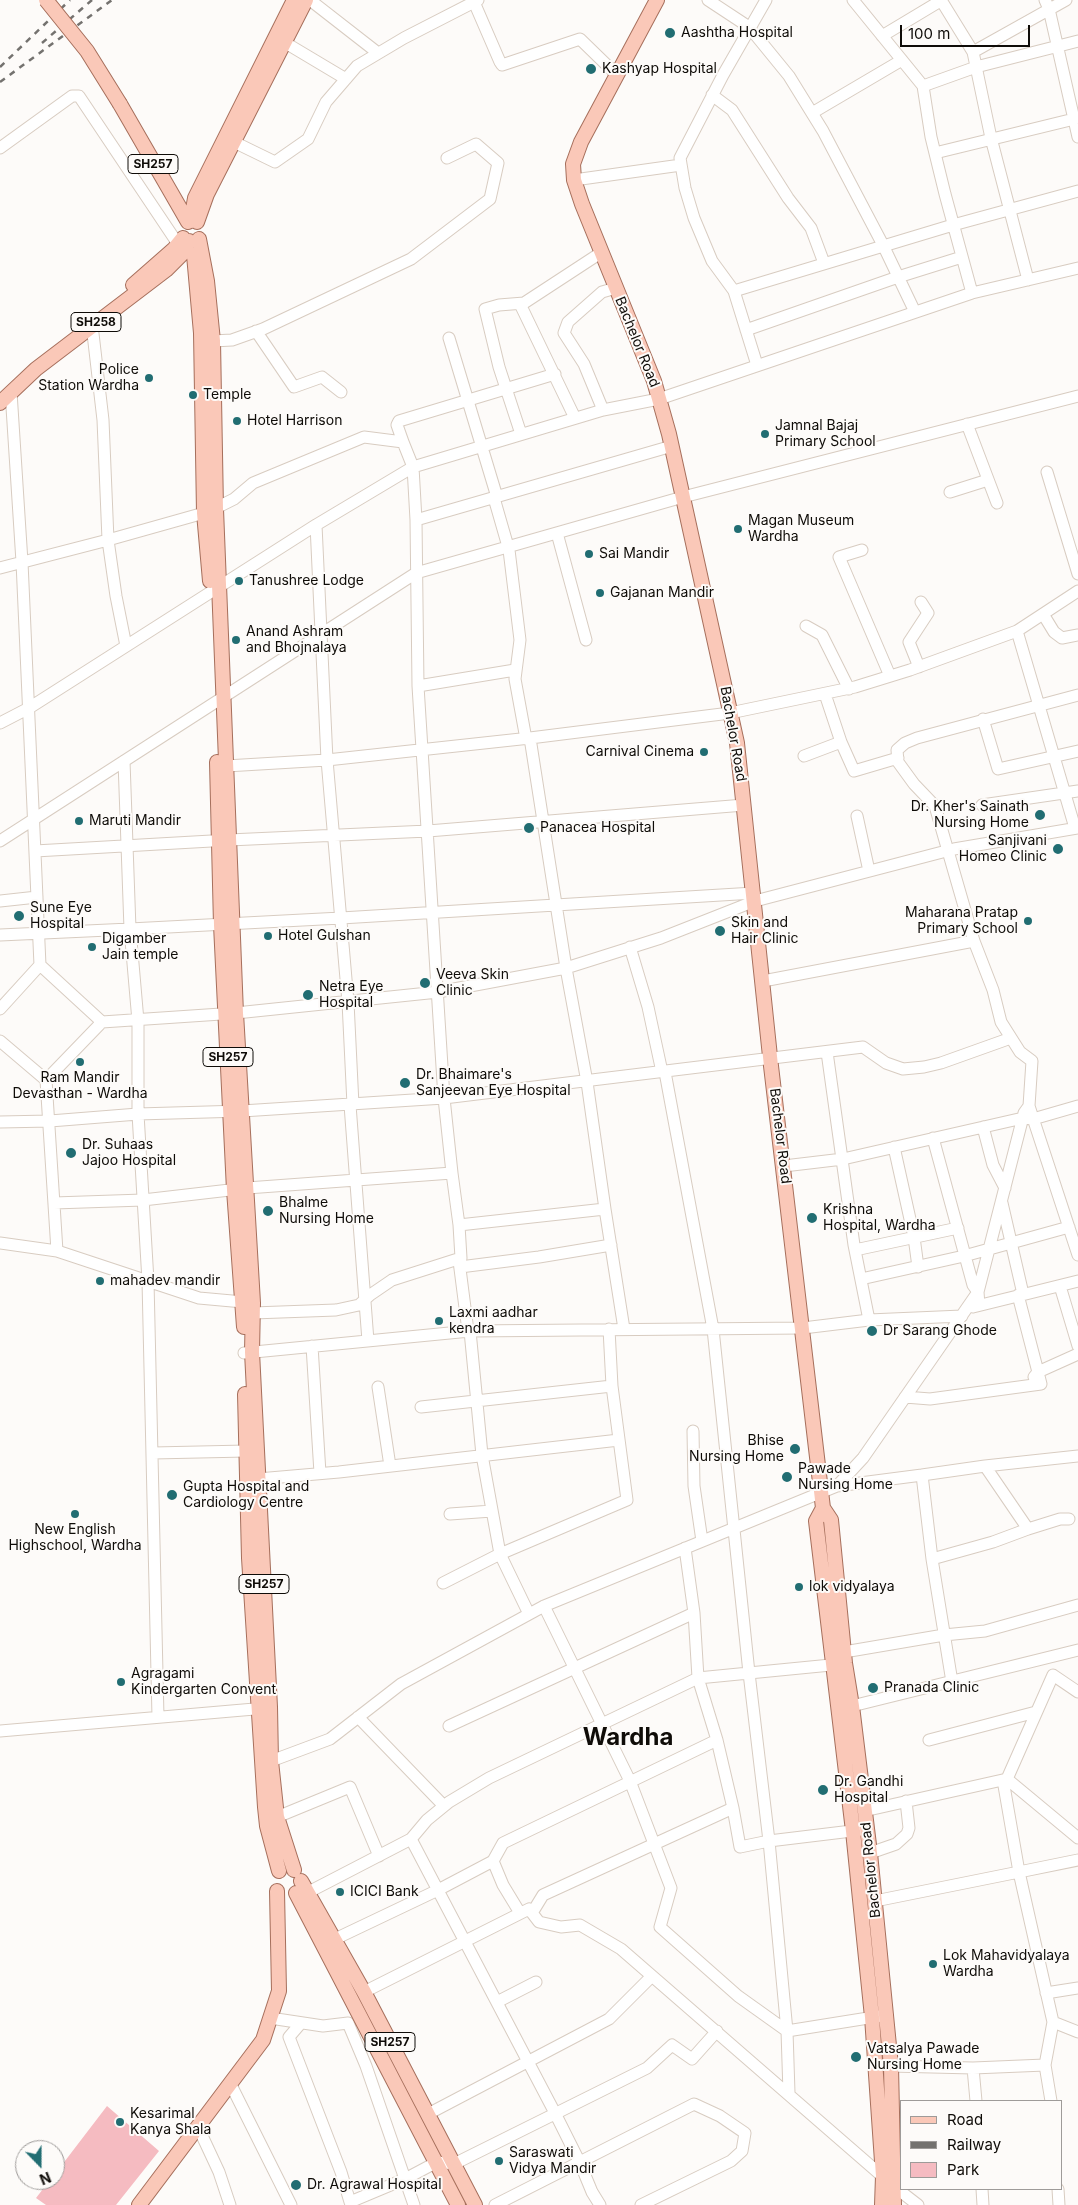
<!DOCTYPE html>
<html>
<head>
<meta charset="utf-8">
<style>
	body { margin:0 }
	#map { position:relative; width:1078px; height:2205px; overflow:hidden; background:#fdfbf9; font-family:Inter,sans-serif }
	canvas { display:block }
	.legend { position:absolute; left:900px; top:2100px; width:162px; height:90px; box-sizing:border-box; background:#fdfbf9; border:1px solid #9e9b99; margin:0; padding:6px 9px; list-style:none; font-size:15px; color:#0f0c08 }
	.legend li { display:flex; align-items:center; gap:10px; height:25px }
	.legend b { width:25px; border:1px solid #9e9b99 }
	.north { position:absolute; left:15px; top:2140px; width:50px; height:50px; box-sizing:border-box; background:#fdfbf9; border:1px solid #9e9b99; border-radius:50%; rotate:158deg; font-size:14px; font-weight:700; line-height:20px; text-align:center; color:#0f0c08 }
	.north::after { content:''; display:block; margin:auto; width:18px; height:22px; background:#216d72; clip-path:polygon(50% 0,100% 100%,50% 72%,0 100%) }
	.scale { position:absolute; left:900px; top:25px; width:130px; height:22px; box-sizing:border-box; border:2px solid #0f0c08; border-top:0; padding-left:6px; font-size:15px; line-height:18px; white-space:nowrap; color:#0f0c08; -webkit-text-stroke:4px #fdfbf9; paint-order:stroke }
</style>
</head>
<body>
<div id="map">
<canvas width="1078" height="2205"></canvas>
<ul class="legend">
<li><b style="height:6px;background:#fac8b8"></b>Road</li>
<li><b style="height:6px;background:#74726f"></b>Railway</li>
<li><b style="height:14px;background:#f5bbc1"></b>Park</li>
</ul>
<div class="north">N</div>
<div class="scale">100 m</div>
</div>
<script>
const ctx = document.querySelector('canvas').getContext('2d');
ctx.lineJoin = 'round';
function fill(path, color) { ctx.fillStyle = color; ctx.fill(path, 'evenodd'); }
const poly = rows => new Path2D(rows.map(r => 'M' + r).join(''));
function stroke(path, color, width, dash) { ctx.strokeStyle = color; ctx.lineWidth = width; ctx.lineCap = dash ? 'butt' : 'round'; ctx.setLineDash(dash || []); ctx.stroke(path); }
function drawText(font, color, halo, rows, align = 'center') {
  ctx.font = font + ' Inter,sans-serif'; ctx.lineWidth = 4; ctx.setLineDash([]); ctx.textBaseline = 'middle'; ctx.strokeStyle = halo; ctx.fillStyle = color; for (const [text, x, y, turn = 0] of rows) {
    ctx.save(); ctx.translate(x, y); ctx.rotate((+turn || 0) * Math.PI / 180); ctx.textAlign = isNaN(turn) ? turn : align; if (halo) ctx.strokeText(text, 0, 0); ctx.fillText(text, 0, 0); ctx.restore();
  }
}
fill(poly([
	[107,2106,159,2151,116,2205,46,2205,36,2198,50,2180,55,2180,55,2174]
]), '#f5bbc1');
const minor = poly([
	[310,0,378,53],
	[708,0,749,27,789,76,823,131,883,245,915,312],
	[853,0,923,86,931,137,945,194,972,293],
	[941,0,973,52,991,138,1028,280],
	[1045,0,1049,9,1078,137],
	[474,2,500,62,502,65,580,39,617,75],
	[882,36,942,0],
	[279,39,346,79],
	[973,52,1066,0],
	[923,86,976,67,1078,41],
	[712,95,732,110,788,198,811,228,824,263],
	[812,113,902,60],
	[234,142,275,162,308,139,326,102,357,66,404,38,478,0],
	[0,148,72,96,79,96,178,244],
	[935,153,1078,118],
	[574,180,681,165],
	[734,291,953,225,1078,191],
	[520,304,575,418],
	[92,325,103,420,108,540,116,596,126,646],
	[746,330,898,277,962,257],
	[256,331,294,387,322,377,341,392],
	[449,338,497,497],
	[213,341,232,340,263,329,411,259,490,199,498,163,476,144,447,158],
	[757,365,734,291,712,261,694,218,685,188,680,158,723,75,766,0],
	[11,392,22,562,40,965,102,1022],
	[603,410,584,364,564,333,568,322,602,292,616,288],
	[967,424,997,503],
	[521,434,499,367,485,309,499,305,524,303,602,252],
	[403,442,397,425,399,421,555,374],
	[1047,472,1078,574],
	[950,492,988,480],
	[494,498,509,550,520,640,515,679,526,739],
	[216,508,234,499,253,483,364,437,403,442,413,467,416,520,418,686,444,1098,452,1173],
	[416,520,672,446],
	[316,525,327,760,348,1002,353,1105],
	[557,533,586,640],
	[862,550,839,557,890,676],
	[0,568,108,540,204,513],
	[1043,614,1054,632,1062,638,1078,635],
	[806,626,822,635,849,689],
	[1017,631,1075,828],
	[919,667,909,642,928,613,921,602],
	[418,686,515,670],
	[825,694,841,742,854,771,898,758],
	[983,719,998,769,1078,751],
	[0,723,29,708,316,525,413,467,603,410,659,399,972,293,1078,268],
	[530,738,730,713,855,687,910,670,1017,631,1078,591],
	[804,756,841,742],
	[124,761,130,929,341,918,754,893],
	[982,805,1078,791],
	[857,816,869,871],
	[0,841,416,573,683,497,1078,396],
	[35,851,229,840,428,831,744,805],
	[0,901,37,897],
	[0,935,130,929,138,1021,138,1114,148,1281,158,1717],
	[974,941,935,806,914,784,898,762,897,750,905,743,917,738,1078,695],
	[630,947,648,1007,662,1072],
	[763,981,974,941,993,990,1001,1022,1020,1052,1032,1061,1029,1106,1078,1255],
	[0,1009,40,965],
	[0,1041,46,1080,57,1251,199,1298,243,1302],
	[665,1072,713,1329,749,1673,769,1841,787,2031,887,2015],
	[46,1080,102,1022,236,1013,438,992,566,968,661,938,755,901,954,849,1078,828],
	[350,1105,368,1341],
	[0,1122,50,1121,138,1114,242,1111,444,1098,863,1047,886,1063,903,1069,924,1067,941,1063,1011,1038],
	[983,1127,993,1165,1005,1188],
	[933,1138,973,1285,978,1292,979,1305],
	[894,1147,914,1237,918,1267],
	[784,1166,843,1159,1023,1118,1033,1119,1078,1106],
	[54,1203,143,1200,247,1188,452,1173,459,1225,605,1209,587,1082,566,968,530,738,327,760,226,766],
	[1002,1203,1023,1294],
	[605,1209,624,1329],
	[0,1243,57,1251],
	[855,1250,958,1228],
	[459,1261,468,1331],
	[460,1267,539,1257,611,1245],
	[861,1279,964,1256,1069,1227],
	[1060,1286,1078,1346],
	[1018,1295,1038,1372,1034,1377],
	[973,1307,1078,1281],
	[253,1313,336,1310,359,1305,370,1295,392,1280,461,1258,459,1225],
	[869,1320,962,1316],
	[470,1331,482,1455,500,1554,529,1614],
	[312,1346,320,1473],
	[244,1353,470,1331,803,1328,869,1320,854,1245,827,1052],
	[378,1387,390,1466],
	[905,1397,930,1399,1041,1384,1038,1372,1078,1354],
	[421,1407,612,1386],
	[693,1431,694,1486,702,1541],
	[153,1453,246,1451],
	[922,1475,985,1466,1078,1456],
	[258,1479,339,1472,619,1440],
	[837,1486,922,1475,932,1559,952,1682],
	[450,1514,492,1511],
	[1028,1529,1060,1519,1069,1519],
	[932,1559,993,1542,1028,1529,985,1466],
	[443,1583,500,1554,627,1500,612,1386,609,1329],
	[544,1606,630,1781,671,1888,660,1927,738,1996,787,2031,789,2093],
	[694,1613,698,1678,717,1740],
	[844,1652,944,1635,985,1631,1078,1605],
	[852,1706,1078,1650],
	[358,1717,444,1806],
	[449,1726,694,1613,685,1548],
	[0,1731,266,1708],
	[929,1740,1036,1712],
	[271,1761,330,1739,401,1684,544,1606,837,1486,863,1458,978,1292,1024,1113,1029,1106],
	[1007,1779,1053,1675,1078,1692],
	[1003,1780,1019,1872,1078,1860],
	[733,1808,740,1847,769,1841,860,1830],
	[864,1811,1007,1779,1078,1838],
	[277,1817,350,1787,379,1856],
	[411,1839,427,1820,449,1802,489,1778,698,1678,841,1664],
	[870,1853,896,1844,907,1834,909,1828,906,1801],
	[493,1861,503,1843,717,1740,733,1808,543,1895,532,1913],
	[301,1896,411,1839,555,2113,580,2163,592,2192,600,2205],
	[875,1901,1019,1872,1053,2022,1078,2032],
	[335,1939,438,1890,493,1861,503,1885,520,1913],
	[364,1992,529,1909,539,1922,561,1927,580,1925,621,1949,896,2188,918,2205],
	[1046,1993,1078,1988],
	[497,2002,536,1982],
	[270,2018,323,2026,348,2023,366,2066,414,2205],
	[301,2023,289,2037,341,2172,350,2202,405,2179,437,2162,454,2164,647,2068,672,2045,692,2059,717,2031],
	[1045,2065,1053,2022],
	[891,2066,973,2068,1045,2065,1051,2101],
	[973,2068,976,2101],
	[231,2085,291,2205],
	[428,2114,609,2019,652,1976],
	[198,2127,219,2172,230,2205],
	[982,2189,983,2205],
	[1058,2189,1059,2205],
	[495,2205,694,2104,720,2116,745,2133,742,2151,731,2161,641,2205]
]);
const major = poly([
	[657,0,581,142,573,164,574,180,582,204,654,381,669,434,737,743,771,1066,823,1508,831,1520,845,1663,852,1706,870,1853,891,2066,894,2205],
	[120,104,188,222],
	[191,221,195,198,294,0],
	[197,222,207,194,306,0],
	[199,239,207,281,213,341,216,509,236,1013,253,1303,252,1352,270,1707,271,1761,277,1817,294,1870],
	[194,255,201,333,204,513,210,581],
	[133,285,174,249,183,238],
	[0,403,36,369,166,270,183,253,189,241],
	[217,762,221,925,234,1190,244,1327],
	[245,1394,249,1558,265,1807,267,1826,279,1871],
	[823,1508,816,1521,853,1831,872,2017,883,2176,882,2205],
	[301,1881,364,1992,475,2205],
	[296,1893,458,2205],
	[139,2205,263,2040,279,1991,277,1891]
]);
stroke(minor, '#d8ccc1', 13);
stroke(major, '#a66f5c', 16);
stroke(minor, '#fff', 11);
stroke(major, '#fac8b8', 14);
stroke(poly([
	[42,43,92,0],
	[0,67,70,0],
	[0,82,112,0]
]), '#74726f', 2.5, [6, 6]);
const majorBridge = poly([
	[46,0,87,51,120,104]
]);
stroke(majorBridge, '#a66f5c', 16, []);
stroke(majorBridge, '#fac8b8', 14);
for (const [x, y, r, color] of [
	[670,33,6,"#216d72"],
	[591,69,6,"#216d72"],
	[149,378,5,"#216d72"],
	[193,395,5,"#216d72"],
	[237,421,5,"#216d72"],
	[765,434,5,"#216d72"],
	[738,529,5,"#216d72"],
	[589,554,5,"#216d72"],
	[239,581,5,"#216d72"],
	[600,593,5,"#216d72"],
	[236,640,5,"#216d72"],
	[704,752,5,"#216d72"],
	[1040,815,6,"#216d72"],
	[79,821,5,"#216d72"],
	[529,828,6,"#216d72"],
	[1058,849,6,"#216d72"],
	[19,916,6,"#216d72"],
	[1028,921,5,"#216d72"],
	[720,931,6,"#216d72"],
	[268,936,5,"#216d72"],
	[92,947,5,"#216d72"],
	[425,983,6,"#216d72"],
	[308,995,6,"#216d72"],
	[80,1062,5,"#216d72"],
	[405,1083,6,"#216d72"],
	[71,1153,6,"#216d72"],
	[268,1211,6,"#216d72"],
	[812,1218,6,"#216d72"],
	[100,1281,5,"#216d72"],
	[439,1321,5,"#216d72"],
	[872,1331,6,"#216d72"],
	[795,1449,6,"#216d72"],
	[787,1477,6,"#216d72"],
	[172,1495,6,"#216d72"],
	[75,1514,5,"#216d72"],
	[799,1587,5,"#216d72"],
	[121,1682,5,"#216d72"],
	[873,1688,6,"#216d72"],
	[823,1790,6,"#216d72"],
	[340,1892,5,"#216d72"],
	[933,1964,5,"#216d72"],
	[856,2057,6,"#216d72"],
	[120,2122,5,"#216d72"],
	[499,2161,5,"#216d72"],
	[296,2185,6,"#216d72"]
]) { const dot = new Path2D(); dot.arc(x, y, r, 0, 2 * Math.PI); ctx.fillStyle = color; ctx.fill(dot); stroke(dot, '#fdfbf9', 2); }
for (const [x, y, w] of [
	[153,164,50],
	[96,322,50],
	[228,1057,50],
	[264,1584,50],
	[390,2042,50]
]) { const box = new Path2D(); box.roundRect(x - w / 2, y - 9.5, w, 19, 4); ctx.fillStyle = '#fdfbf9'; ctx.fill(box); stroke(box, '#0f0c08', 1); }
drawText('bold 12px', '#0f0c08', null, [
	["SH257",153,164],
	["SH258",96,322],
	["SH257",228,1057],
	["SH257",264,1584],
	["SH257",390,2042]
]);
drawText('14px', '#0f0c08', '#fdfbf9', [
	["Aashtha Hospital",681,33],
	["Kashyap Hospital",602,69],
	["Police",139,370,"right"],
	["Station Wardha",139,386,"right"],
	["Temple",203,395],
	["Hotel Harrison",247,421],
	["Jamnal Bajaj",775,426],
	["Primary School",775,442],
	["Magan Museum",748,521],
	["Wardha",748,537],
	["Sai Mandir",599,554],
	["Tanushree Lodge",249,581],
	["Gajanan Mandir",610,593],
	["Anand Ashram",246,632],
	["and Bhojnalaya",246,648],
	["Carnival Cinema",694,752,"right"],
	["Dr. Kher's Sainath",1029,807,"right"],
	["Nursing Home",1029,823,"right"],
	["Maruti Mandir",89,821],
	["Panacea Hospital",540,828],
	["Sanjivani",1047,841,"right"],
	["Homeo Clinic",1047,857,"right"],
	["Sune Eye",30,908],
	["Hospital",30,924],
	["Maharana Pratap",1018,913,"right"],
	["Primary School",1018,929,"right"],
	["Skin and",731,923],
	["Hair Clinic",731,939],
	["Hotel Gulshan",278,936],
	["Digamber",102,939],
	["Jain temple",102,955],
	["Veeva Skin",436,975],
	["Clinic",436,991],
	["Netra Eye",319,987],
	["Hospital",319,1003],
	["Dr. Bhaimare's",416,1075],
	["Sanjeevan Eye Hospital",416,1091],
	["Ram Mandir",80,1078,"center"],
	["Devasthan - Wardha",80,1094,"center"],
	["Dr. Suhaas",82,1145],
	["Jajoo Hospital",82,1161],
	["Bhalme",279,1203],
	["Nursing Home",279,1219],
	["Krishna",823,1210],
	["Hospital, Wardha",823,1226],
	["mahadev mandir",110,1281],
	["Laxmi aadhar",449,1313],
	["kendra",449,1329],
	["Dr Sarang Ghode",883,1331],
	["Bhise",784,1441,"right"],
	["Nursing Home",784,1457,"right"],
	["Pawade",798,1469],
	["Nursing Home",798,1485],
	["Gupta Hospital and",183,1487],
	["Cardiology Centre",183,1503],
	["New English",75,1530,"center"],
	["Highschool, Wardha",75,1546,"center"],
	["lok vidyalaya",809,1587],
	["Agragami",131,1674],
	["Kindergarten Convent",131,1690],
	["Pranada Clinic",884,1688],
	["Dr. Gandhi",834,1782],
	["Hospital",834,1798],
	["ICICI Bank",350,1892],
	["Lok Mahavidyalaya",943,1956],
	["Wardha",943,1972],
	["Vatsalya Pawade",867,2049],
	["Nursing Home",867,2065],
	["Kesarimal",130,2114],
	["Kanya Shala",130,2130],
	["Saraswati",509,2153],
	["Vidya Mandir",509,2169],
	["Dr. Agrawal Hospital",307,2185]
], 'left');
drawText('14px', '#0f0c08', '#fdfbf9', [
	["Bachelor Road",637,342,68],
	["Bachelor Road",733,734,80],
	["Bachelor Road",780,1136,83],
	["Bachelor Road",871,1870,-96]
]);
drawText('bold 24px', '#0f0c08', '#fdfbf9', [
	["Wardha",628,1738]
]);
</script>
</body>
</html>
